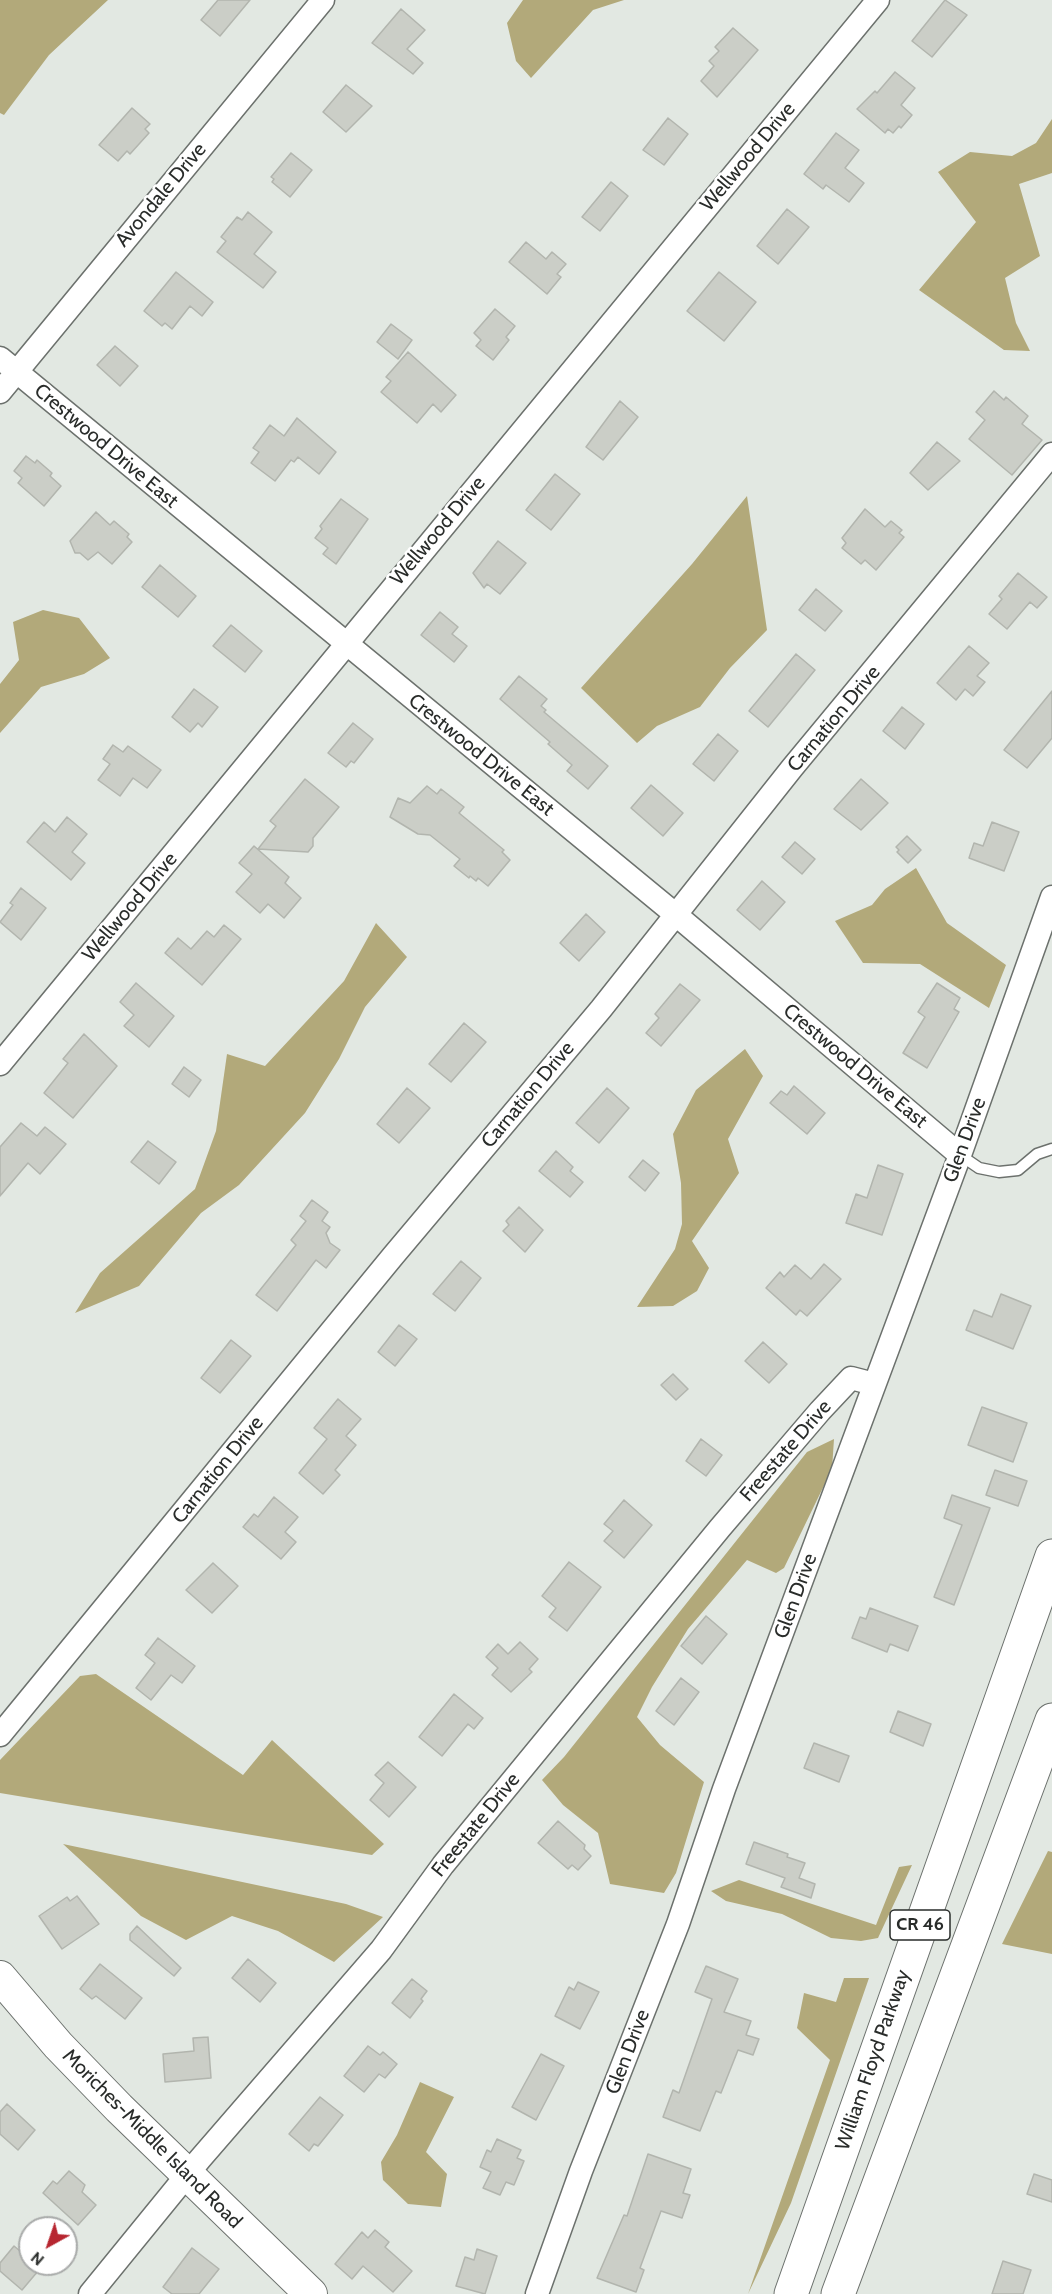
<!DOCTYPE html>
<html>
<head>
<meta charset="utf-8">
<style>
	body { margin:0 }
	#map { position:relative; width:1052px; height:2294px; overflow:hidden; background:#e2e8e2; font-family:Cabin,sans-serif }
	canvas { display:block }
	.north { position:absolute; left:18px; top:2216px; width:60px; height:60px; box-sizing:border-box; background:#fff; border:2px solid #a9abaa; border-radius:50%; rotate:220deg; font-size:16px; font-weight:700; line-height:24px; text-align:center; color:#292c2a }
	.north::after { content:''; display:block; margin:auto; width:21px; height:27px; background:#b72630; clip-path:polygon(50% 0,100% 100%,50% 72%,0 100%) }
</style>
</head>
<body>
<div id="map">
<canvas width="1052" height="2294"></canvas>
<div class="north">N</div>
</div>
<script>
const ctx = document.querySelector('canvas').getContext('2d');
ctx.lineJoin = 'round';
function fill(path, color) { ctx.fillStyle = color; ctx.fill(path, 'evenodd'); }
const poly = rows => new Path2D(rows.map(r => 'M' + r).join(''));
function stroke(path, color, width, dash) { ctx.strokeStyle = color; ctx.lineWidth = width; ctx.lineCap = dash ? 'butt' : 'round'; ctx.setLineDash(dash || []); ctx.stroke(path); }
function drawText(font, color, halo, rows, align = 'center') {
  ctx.font = font + ' Cabin,sans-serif'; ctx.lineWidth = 5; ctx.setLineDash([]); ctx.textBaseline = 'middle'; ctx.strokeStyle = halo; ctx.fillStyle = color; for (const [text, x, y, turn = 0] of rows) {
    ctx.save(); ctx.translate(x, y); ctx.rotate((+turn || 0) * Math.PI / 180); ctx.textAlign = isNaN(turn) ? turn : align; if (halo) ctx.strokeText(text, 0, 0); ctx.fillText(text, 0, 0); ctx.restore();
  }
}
fill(poly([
	[0,0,108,0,49,55,4,115,0,113],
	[523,0,624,0,593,10,531,78,516,61,507,23],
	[1052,119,1052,173,1019,184,1040,256,1005,278,1016,323,1030,351,1004,350,919,290,976,222,938,172,970,152,1012,156,1036,143],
	[747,496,767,630,730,668,700,707,657,726,637,743,581,688,692,564],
	[43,610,79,618,110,658,84,674,41,687,0,733,0,684,19,660,13,622],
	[916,868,947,923,1006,965,989,1008,920,964,863,963,835,921,872,905,885,889],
	[376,923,407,957,365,1007,339,1059,305,1113,239,1185,201,1213,139,1286,75,1313,100,1273,195,1189,216,1131,227,1054,265,1066,344,981],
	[745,1049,763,1076,728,1139,739,1173,692,1241,709,1268,697,1291,673,1306,637,1307,675,1249,682,1224,681,1183,673,1134,696,1090],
	[834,1439,832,1469,784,1568,776,1573,747,1560,688,1629,652,1687,637,1717,660,1745,704,1782,676,1873,664,1893,610,1884,598,1833,563,1805,542,1780,564,1757,807,1452],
	[96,1674,243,1775,272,1740,384,1844,372,1855,0,1793,0,1760,80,1676],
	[63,1844,346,1904,383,1917,334,1962,278,1931,232,1916,186,1940,141,1916],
	[1048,1851,1052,1852,1052,1954,1002,1944],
	[912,1865,878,1938,861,1941,831,1938,782,1914,726,1901,711,1891,739,1880,876,1925,899,1867],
	[844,1978,869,1978,791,2203,748,2294,830,2060,797,2028,804,1993,836,2002],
	[420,2082,454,2097,426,2152,447,2174,441,2207,408,2204,383,2180,381,2162,397,2135]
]), '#b2a97a');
const building = poly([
	[218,0,250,0,220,36,201,20,218,0],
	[945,0,967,15,932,57,912,41,945,0],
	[401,9,425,30,407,49,423,63,413,74,372,43,401,9],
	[733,28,758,50,717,97,701,81,714,66,709,61,719,51,715,47,733,28],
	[895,72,915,88,901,105,912,115,901,128,899,126,893,133,888,129,885,133,857,109,875,91,877,93,895,72],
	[346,85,372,106,346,132,323,112,346,85],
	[132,108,150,124,145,129,149,133,130,154,127,151,118,161,99,145,132,108],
	[668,118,688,134,664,165,643,150,668,118],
	[836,133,859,150,845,168,864,183,849,202,826,185,823,189,804,174,836,133],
	[291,153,312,170,290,197,272,182,274,179,271,177,291,153],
	[611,182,628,196,600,231,582,217,611,182],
	[787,209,809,227,778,264,757,246,787,209],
	[248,212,272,232,254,254,276,272,263,288,217,252,226,241,221,237,237,217,242,220,248,212],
	[526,242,546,259,552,252,566,264,557,274,561,277,547,294,509,262,526,242],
	[176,272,213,302,202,316,190,306,172,329,165,323,162,326,144,311,176,272],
	[719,272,756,302,724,341,687,311,719,272],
	[495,309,515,326,506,337,509,340,493,360,476,346,481,340,474,333,495,309],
	[391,324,412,340,398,359,377,342,391,324],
	[115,346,138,366,120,386,97,365,115,346],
	[408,352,456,395,441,412,433,404,417,423,381,392,391,381,386,377,408,352],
	[994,391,1004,400,1006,397,1028,416,1022,424,1042,440,1012,475,969,439,985,420,976,412,994,391],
	[620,401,638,417,603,460,586,447,620,401],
	[297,418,336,452,319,474,298,457,294,462,291,460,275,481,251,463,259,452,253,448,270,425,284,436,297,418],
	[937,442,960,461,928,490,910,473,937,442],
	[26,456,35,463,37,460,52,473,50,476,61,486,44,506,18,483,22,478,14,471,26,456],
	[555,474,580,494,551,530,526,510,555,474],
	[341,499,368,519,336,564,323,554,328,548,315,538,322,529,320,526,341,499],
	[865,509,885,527,891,521,902,530,899,533,904,537,876,570,865,560,861,564,842,548,846,543,842,538,865,509],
	[96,512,110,525,114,521,129,534,127,537,132,542,112,564,98,552,88,560,80,553,75,553,70,541,96,512],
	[498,541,526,563,500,594,487,584,484,588,473,573,498,541],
	[160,565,196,596,178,617,142,587,160,565],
	[1018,573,1047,597,1037,608,1030,602,1007,629,989,614,1002,599,999,596,1018,573],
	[816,589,842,611,825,631,799,610,816,589],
	[440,612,458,627,452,634,467,646,454,662,421,635,440,612],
	[231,625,262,651,245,672,213,646,231,625],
	[969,646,989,663,977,676,985,682,973,696,965,689,956,700,937,683,969,646],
	[796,654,815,670,768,727,749,711,796,654],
	[519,676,547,699,541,706,546,710,544,712,608,766,588,789,567,771,572,765,548,744,550,742,500,699,519,676],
	[194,689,218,707,202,727,198,723,190,732,172,717,194,689],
	[1052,691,1052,738,1027,768,1004,750,1052,691],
	[902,707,924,724,905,749,883,731,902,707],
	[353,723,373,739,354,763,351,761,346,767,328,753,353,723],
	[718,734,738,751,714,781,693,764,718,734],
	[113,745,123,752,128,746,161,770,147,788,133,778,120,796,98,780,110,764,103,759,113,745],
	[305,779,339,807,313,838,313,846,308,852,258,849,276,826,270,821,305,779],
	[861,779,888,803,861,830,834,809,861,779],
	[651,785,683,813,663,836,631,808,651,785],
	[427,786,437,794,441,789,464,807,459,813,504,850,502,852,510,860,488,886,478,878,476,881,470,876,469,878,454,866,460,859,430,835,418,834,390,817,398,798,410,803,427,786],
	[67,817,87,834,72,852,85,863,71,880,27,842,44,822,55,832,67,817],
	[992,822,1019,832,1004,871,969,858,974,843,983,846,992,822],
	[907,836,921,850,908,863,897,852,899,850,896,847,907,836],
	[795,842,815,859,802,874,782,857,795,842],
	[254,846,289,877,285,883,301,898,284,918,268,904,260,913,236,892,252,874,239,863,254,846],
	[762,881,785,902,760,930,737,910,762,881],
	[21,888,46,908,21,940,0,922,13,905,10,903,21,888],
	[586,914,605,932,579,961,560,943,586,914],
	[224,925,241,939,202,985,165,953,178,938,191,949,207,931,214,937,224,925],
	[136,983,174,1016,149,1047,124,1026,134,1015,120,1002,136,983],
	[937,983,960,998,954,1009,959,1012,927,1068,903,1053,925,1017,918,1012,937,983],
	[680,984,700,1000,661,1046,646,1033,659,1018,655,1014,680,984],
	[464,1023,486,1042,451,1082,429,1064,464,1023],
	[84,1034,117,1066,73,1118,44,1093,68,1063,63,1059,84,1034],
	[184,1067,201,1080,189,1097,172,1084,184,1067],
	[794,1086,825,1113,807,1134,770,1103,781,1091,787,1095,794,1086],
	[407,1088,430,1108,399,1143,377,1124,407,1088],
	[607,1088,629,1108,599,1143,576,1123,607,1088],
	[21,1123,37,1136,45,1127,66,1144,40,1174,28,1163,0,1196,0,1147,21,1123],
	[148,1141,176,1162,159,1184,131,1162,148,1141],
	[556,1151,573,1167,570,1171,583,1182,570,1197,539,1171,556,1151],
	[643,1160,659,1173,645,1191,629,1177,643,1160],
	[878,1165,903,1174,882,1235,846,1223,856,1194,867,1198,878,1165],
	[312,1200,328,1212,322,1221,330,1227,326,1233,330,1243,340,1250,326,1268,316,1260,277,1311,256,1295,296,1245,291,1240,306,1221,300,1216,312,1200],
	[519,1207,543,1230,525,1252,503,1231,509,1225,506,1221,519,1207],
	[461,1261,481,1278,455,1311,433,1294,461,1261],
	[824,1264,841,1279,807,1316,800,1310,796,1315,766,1288,780,1272,784,1277,795,1265,811,1279,824,1264],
	[1001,1294,1031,1306,1013,1349,966,1330,974,1310,992,1317,1001,1294],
	[399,1325,417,1339,395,1366,378,1352,399,1325],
	[231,1340,251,1356,220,1393,201,1378,231,1340],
	[763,1342,787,1364,769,1383,745,1361,763,1342],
	[673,1374,688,1389,676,1400,661,1385,673,1374],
	[338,1399,361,1419,346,1436,356,1445,335,1470,340,1475,323,1494,299,1473,327,1439,314,1428,338,1399],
	[982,1407,1027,1423,1013,1462,968,1445,982,1407],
	[701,1439,722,1455,706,1476,686,1461,701,1439],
	[995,1470,1027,1481,1018,1506,986,1495,995,1470],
	[952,1495,990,1508,954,1605,934,1597,962,1525,944,1518,952,1495],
	[274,1497,298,1517,285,1532,296,1542,281,1559,243,1527,254,1514,258,1517,274,1497],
	[624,1500,652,1525,624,1558,604,1541,613,1531,604,1524,624,1500],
	[569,1562,601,1587,567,1631,549,1617,556,1608,542,1596,569,1562],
	[213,1563,238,1586,212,1613,186,1590,213,1563],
	[870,1608,918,1626,908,1651,890,1644,887,1652,852,1638,860,1617,866,1619,870,1608],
	[706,1616,727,1634,702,1664,681,1646,706,1616],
	[158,1638,195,1666,182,1683,171,1675,151,1700,136,1688,155,1663,145,1655,158,1638],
	[520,1642,538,1659,529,1669,532,1672,511,1692,492,1675,498,1668,486,1657,498,1644,508,1654,520,1642],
	[681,1678,699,1692,674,1725,656,1711,681,1678],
	[454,1694,483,1718,474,1729,468,1724,442,1756,419,1737,454,1694],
	[898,1711,931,1724,923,1746,890,1732,898,1711],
	[814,1743,849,1756,839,1782,804,1768,814,1743],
	[388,1762,416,1787,389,1817,370,1800,384,1783,375,1775,388,1762],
	[558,1821,585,1845,584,1849,591,1856,578,1870,572,1865,568,1869,538,1843,558,1821],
	[754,1842,788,1854,787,1857,805,1863,799,1878,815,1884,811,1898,781,1887,785,1878,746,1864,754,1842],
	[77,1896,99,1924,62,1949,39,1916,67,1897,70,1901,77,1896],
	[137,1926,181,1968,174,1976,130,1940,130,1934,137,1926],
	[248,1959,276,1983,260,2002,232,1978,248,1959],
	[100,1964,142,1998,125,2019,96,1996,92,1999,80,1989,100,1964],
	[706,1966,738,1979,724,2012,751,2021,746,2035,759,2039,753,2055,738,2050,721,2093,716,2091,700,2131,663,2117,673,2090,679,2093,712,1999,695,1992,706,1966],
	[412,1979,427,1991,421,1999,423,2001,410,2018,392,2003,412,1979],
	[578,1982,599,1992,580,2029,555,2016,569,1987,574,1990,578,1982],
	[208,2037,211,2078,165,2082,163,2054,194,2051,193,2038,208,2037],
	[368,2046,380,2055,383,2052,397,2064,385,2078,379,2074,364,2092,344,2076,368,2046],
	[541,2054,564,2066,536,2120,512,2107,541,2054],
	[320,2097,343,2115,318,2146,314,2144,309,2151,289,2134,320,2097],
	[7,2104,35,2130,18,2150,0,2134,0,2112,7,2104],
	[497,2139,521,2150,517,2158,524,2161,514,2185,506,2182,500,2195,483,2188,491,2172,480,2167,487,2150,491,2152,497,2139],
	[648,2154,691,2169,683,2193,690,2195,682,2218,661,2211,640,2268,644,2270,636,2292,597,2278,624,2215,627,2216,648,2154],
	[69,2171,85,2185,82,2192,96,2205,78,2225,43,2193,53,2181,57,2184,69,2171],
	[1034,2174,1052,2180,1052,2202,1027,2194,1034,2174],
	[375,2230,389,2242,385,2247,412,2271,393,2292,363,2266,352,2279,335,2264,362,2232,368,2238,375,2230],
	[30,2239,30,2264,44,2264,22,2290,0,2271,0,2263,14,2246,20,2251,30,2239],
	[192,2248,219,2269,199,2294,172,2294,163,2287,192,2248],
	[477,2249,497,2256,485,2294,456,2286,465,2257,474,2260,477,2249],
	[1003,2261,1031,2270,1023,2294,992,2294,1003,2261]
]);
fill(building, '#cbcec7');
stroke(building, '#b2b5ae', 1.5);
const lane = poly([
	[960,1155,979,1168,999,1172,1018,1170,1037,1154,1052,1149]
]);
const street = poly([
	[0,358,675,914,960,1155],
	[0,392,323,0],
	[0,1064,878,0],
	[0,1735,393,1256,601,1009,792,768,1052,454],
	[90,2294,200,2159,381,1950,443,1865,720,1528,820,1411,851,1378,874,1384],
	[537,2294,581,2171,678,1924,724,1789,960,1155,1052,897]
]);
const secondary = poly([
	[0,1977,58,2045,119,2108,311,2294]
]);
const highway = poly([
	[791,2294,1052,1556],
	[838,2294,1052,1720]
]);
stroke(lane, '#6c716d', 13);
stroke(street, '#6c716d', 25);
stroke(secondary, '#6c716d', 34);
stroke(highway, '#6c716d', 35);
stroke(lane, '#fff', 10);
stroke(street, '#fff', 22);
stroke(secondary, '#fff', 32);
stroke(highway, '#fff', 33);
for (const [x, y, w] of [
	[920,1925,60]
]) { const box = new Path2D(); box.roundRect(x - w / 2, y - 15, w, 30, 4.5); ctx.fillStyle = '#fff'; ctx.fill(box); stroke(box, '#292c2a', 1.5); }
drawText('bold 18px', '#292c2a', null, [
	["CR 46",920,1925]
]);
drawText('20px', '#292c2a', '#fff', [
	["Wellwood Drive",748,157,-50],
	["Avondale Drive",161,195,-50],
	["Crestwood Drive East",106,446,40],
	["Wellwood Drive",438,531,-50],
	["Carnation Drive",834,719,-50],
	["Crestwood Drive East",481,755,39],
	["Wellwood Drive",130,907,-50],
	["Crestwood Drive East",855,1066,40],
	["Carnation Drive",528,1095,-50],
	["Glen Drive",965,1140,-70],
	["Freestate Drive",786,1451,-49],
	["Carnation Drive",218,1470,-51],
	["Glen Drive",796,1596,-70],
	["Freestate Drive",476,1825,-51],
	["Glen Drive",628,2052,-69],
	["William Floyd Parkway",873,2060,-71],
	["Moriches-Middle Island Road",152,2139,45]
]);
</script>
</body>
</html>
